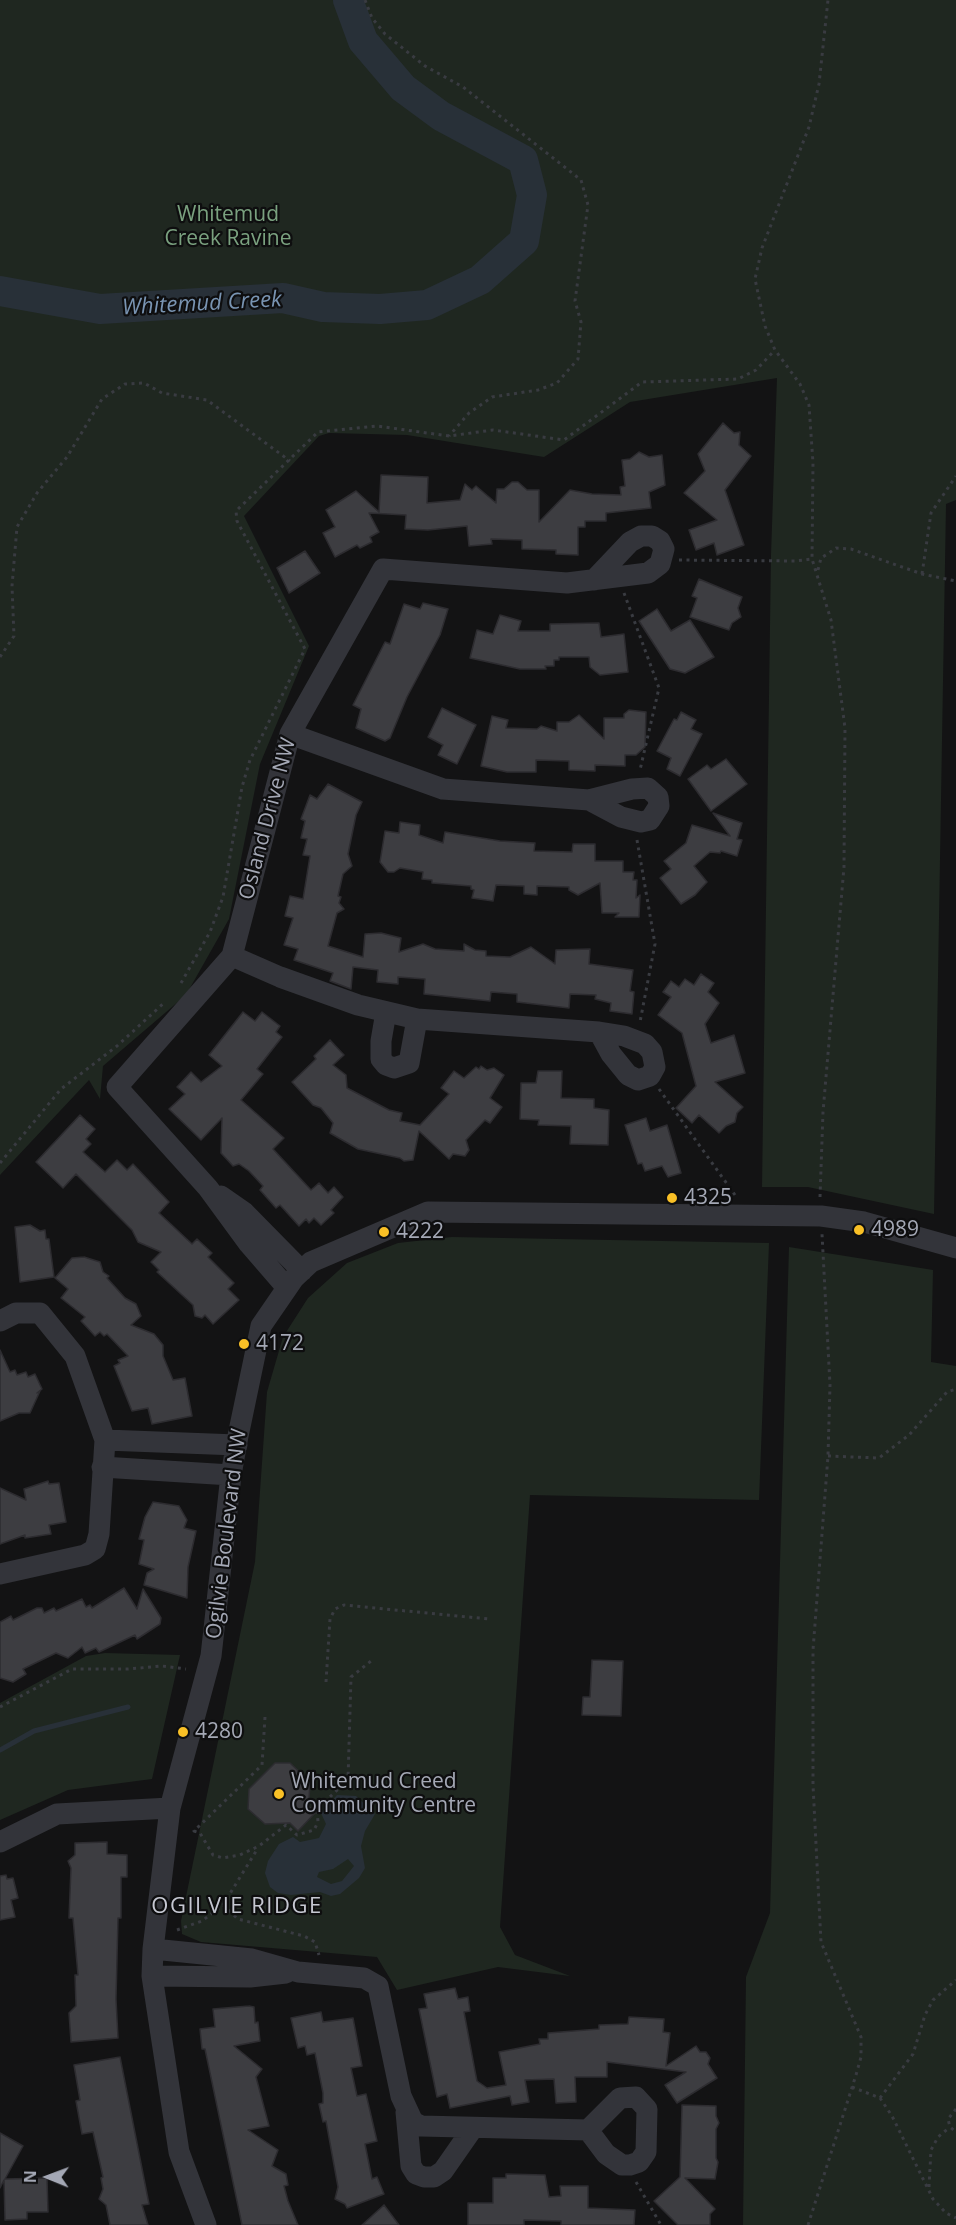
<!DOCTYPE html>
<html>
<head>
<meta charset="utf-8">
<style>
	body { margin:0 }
	#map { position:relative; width:956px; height:2225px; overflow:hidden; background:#131314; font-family:"Open Sans",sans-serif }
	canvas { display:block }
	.north { position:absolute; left:18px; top:2147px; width:60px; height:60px; -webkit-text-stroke:4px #0e0e0f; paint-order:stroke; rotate:271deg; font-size:16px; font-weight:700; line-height:24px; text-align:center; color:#a4a8b5 }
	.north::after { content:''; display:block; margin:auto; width:21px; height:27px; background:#a4a8b5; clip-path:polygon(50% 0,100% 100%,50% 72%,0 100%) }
</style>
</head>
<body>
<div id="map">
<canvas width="956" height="2225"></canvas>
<div class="north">N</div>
</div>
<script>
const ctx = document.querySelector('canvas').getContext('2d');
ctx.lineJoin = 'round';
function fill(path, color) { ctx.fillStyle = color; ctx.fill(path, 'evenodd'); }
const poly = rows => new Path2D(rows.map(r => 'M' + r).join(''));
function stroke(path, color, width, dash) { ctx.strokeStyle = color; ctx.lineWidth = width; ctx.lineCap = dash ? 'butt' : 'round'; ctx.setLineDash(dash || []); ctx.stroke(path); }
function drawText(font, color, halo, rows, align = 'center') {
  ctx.font = font + ' "Open Sans",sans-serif'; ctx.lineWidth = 4.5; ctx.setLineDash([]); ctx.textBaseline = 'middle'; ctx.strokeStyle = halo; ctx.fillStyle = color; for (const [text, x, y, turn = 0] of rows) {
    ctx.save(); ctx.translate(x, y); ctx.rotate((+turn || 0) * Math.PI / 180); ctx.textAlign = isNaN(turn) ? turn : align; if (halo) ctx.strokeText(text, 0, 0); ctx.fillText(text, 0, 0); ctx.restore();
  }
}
fill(poly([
	[0,0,956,0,956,500,946,504,934,1214,808,1187,762,1187,771,555,777,378,630,402,544,457,407,435,329,433,319,436,244,516,309,646,260,764,229,919,186,995,103,1066,100,1099,89,1080,0,1175],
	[452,1237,769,1243,759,1500,530,1495,500,1927,515,1955,570,1976,498,1967,397,1990,377,1957,201,1942,182,1934,181,1921,255,1562,267,1392,283,1337,308,1298,347,1263,398,1243],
	[789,1247,933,1270,931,1362,956,1366,956,2225,743,2225,746,1977,770,1913],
	[105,1653,180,1655,152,1779,68,1790,0,1820,0,1703,86,1656]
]), '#1f2720');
fill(poly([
	[337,1795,356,1796,375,1814,365,1831,361,1846,365,1868,359,1878,340,1894,331,1896,320,1892,291,1895,278,1893,270,1887,265,1873,268,1861,279,1844,293,1837,300,1842,319,1838,326,1824,321,1813],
	[348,1859,354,1866,342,1881,331,1884,317,1877,319,1872,333,1869]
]), '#283038');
stroke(poly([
	[0,1750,34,1731,128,1707]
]), '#283038', 5);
stroke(poly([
	[0,291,100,309,283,298,323,307,380,309,427,305,480,280,524,241,532,195,523,160,441,116,403,88,363,41,348,0]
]), '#283038', 30);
const building = poly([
	[723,423,734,433,740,432,739,445,751,456,725,490,744,545,717,555,714,543,696,550,689,530,717,520,684,493,705,471,698,454,723,423],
	[639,452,649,457,662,455,665,485,649,492,651,508,606,513,606,521,585,521,585,527,578,527,578,555,556,554,556,550,522,549,522,540,491,539,492,544,469,546,467,526,428,530,405,529,406,515,369,513,379,532,370,537,372,542,360,548,357,545,335,557,323,533,335,527,326,510,356,491,379,512,381,475,428,477,427,503,460,500,465,484,472,490,476,486,496,503,497,489,504,489,512,482,518,482,527,490,539,490,539,522,570,490,592,494,621,495,620,487,625,486,622,460,630,459,639,452],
	[305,551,320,573,289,593,277,568,305,551],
	[699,579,742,597,738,608,741,617,732,623,729,630,690,617,697,598,692,596,699,579],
	[423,603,448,609,440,635,407,697,390,738,385,741,356,728,361,709,353,705,385,642,390,644,404,604,420,609,423,603],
	[657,609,671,631,690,620,714,657,685,673,670,669,639,621,657,609],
	[500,615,521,621,518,631,550,631,550,624,599,623,601,637,624,634,628,672,600,675,590,667,589,657,559,657,559,660,554,660,554,666,545,666,546,669,520,669,470,658,477,630,493,634,500,615],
	[442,708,476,725,457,764,438,755,443,745,428,737,442,708],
	[629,710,646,712,645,747,636,755,625,755,625,766,595,765,595,771,569,770,569,761,536,760,536,772,507,772,481,766,492,716,508,720,506,728,537,729,541,726,557,731,557,722,569,722,579,715,604,739,604,718,624,718,624,714,629,710],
	[681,712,696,720,691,729,702,734,680,776,667,769,671,758,657,751,674,719,677,720,681,712],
	[726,759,747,784,711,811,688,779,707,765,711,769,726,759],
	[328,784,362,802,356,815,348,854,352,866,343,874,338,896,341,897,339,903,344,909,337,913,328,946,363,957,365,934,381,933,401,938,399,952,423,944,435,949,464,951,464,944,475,950,486,951,486,956,510,957,531,947,555,964,556,950,590,949,589,964,633,970,630,991,634,992,632,1014,610,1011,611,1003,595,999,596,995,570,994,569,1008,517,1002,517,994,491,992,490,1001,424,994,425,979,398,977,398,984,377,982,378,970,353,967,351,989,330,981,333,973,294,960,298,949,284,945,293,918,285,916,290,896,303,899,310,856,303,855,307,839,301,838,305,821,301,819,310,795,317,799,328,784],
	[713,813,742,823,737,839,742,840,737,856,721,851,720,853,710,852,694,866,707,882,695,895,681,904,660,878,671,869,664,861,686,843,692,825,730,836,713,813],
	[400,822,420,825,419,835,443,843,445,832,500,841,535,843,534,851,572,852,573,844,595,844,595,861,623,861,623,872,634,872,633,880,637,880,636,898,640,895,639,917,615,917,619,913,602,913,600,883,578,895,569,890,569,887,537,886,537,895,524,894,524,886,496,885,493,901,472,898,474,890,471,889,471,886,432,883,432,880,422,879,423,872,400,868,394,872,388,872,380,862,385,831,399,833,400,822],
	[701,974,714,983,708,992,719,1003,705,1024,711,1043,734,1035,745,1073,715,1082,743,1107,737,1113,735,1122,726,1126,719,1133,699,1115,692,1123,676,1108,696,1086,682,1033,658,1015,671,997,663,992,671,981,679,987,685,979,694,985,701,974],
	[243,1012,255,1021,262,1012,280,1026,276,1032,282,1037,257,1069,263,1074,241,1100,284,1138,273,1149,311,1190,319,1183,328,1193,334,1187,343,1197,331,1210,334,1213,321,1225,314,1218,309,1223,306,1219,299,1226,280,1205,276,1208,260,1190,263,1186,249,1171,239,1164,233,1166,221,1153,222,1118,201,1140,169,1109,185,1094,177,1087,191,1072,201,1082,222,1066,209,1055,243,1012],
	[330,1040,344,1055,333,1065,346,1075,347,1088,389,1110,402,1113,400,1121,420,1125,449,1094,441,1088,454,1071,464,1078,476,1067,479,1069,481,1066,487,1070,494,1068,504,1075,490,1098,502,1107,490,1123,485,1120,466,1140,469,1150,465,1156,453,1154,449,1159,419,1131,413,1160,404,1161,400,1158,358,1149,330,1133,333,1123,321,1108,313,1105,292,1082,316,1059,314,1056,330,1040],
	[538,1071,562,1071,561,1098,594,1099,594,1108,609,1110,608,1145,570,1144,571,1126,538,1125,539,1120,520,1119,521,1083,536,1083,538,1071],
	[80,1115,95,1129,86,1139,91,1144,83,1152,105,1172,117,1160,127,1170,133,1164,169,1202,159,1213,192,1244,197,1239,212,1253,208,1257,234,1283,228,1289,239,1300,213,1324,205,1315,202,1318,195,1316,193,1305,157,1272,159,1270,151,1262,161,1252,138,1242,132,1230,76,1174,63,1188,36,1162,80,1115],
	[646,1118,650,1131,667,1125,681,1173,668,1177,662,1166,645,1171,642,1163,638,1164,625,1125,646,1118],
	[30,1225,40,1231,45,1230,46,1239,49,1239,54,1277,20,1282,15,1227,30,1225],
	[84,1257,100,1262,103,1272,109,1276,107,1278,125,1298,136,1304,141,1316,131,1325,154,1334,163,1345,163,1356,173,1380,185,1378,192,1416,152,1424,148,1408,132,1411,114,1366,120,1363,118,1360,128,1356,107,1334,104,1336,100,1332,95,1336,81,1321,85,1317,61,1298,68,1289,55,1278,72,1258,84,1257],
	[0,1350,10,1372,15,1370,17,1375,26,1372,28,1377,35,1374,42,1389,37,1393,40,1391,30,1413,19,1413,0,1421,0,1350],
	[48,1481,49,1484,59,1483,66,1522,49,1525,51,1534,25,1538,25,1535,0,1544,0,1488,26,1500,24,1489,48,1481],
	[153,1502,179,1506,187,1520,184,1528,196,1531,188,1567,187,1598,144,1585,147,1573,154,1569,139,1564,144,1540,139,1539,145,1517,153,1502],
	[124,1588,137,1609,143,1589,161,1618,160,1624,137,1639,135,1635,99,1652,96,1648,85,1653,82,1647,68,1658,56,1653,23,1669,26,1674,13,1682,0,1678,0,1622,11,1616,13,1620,37,1608,42,1608,44,1613,54,1608,56,1611,82,1599,86,1607,90,1605,92,1608,124,1588],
	[592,1660,623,1661,621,1716,582,1715,583,1697,590,1697,592,1660],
	[275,1763,290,1763,310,1782,309,1800,306,1803,315,1813,298,1831,290,1823,265,1824,248,1809,249,1789,275,1763],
	[107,1842,107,1854,127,1855,127,1877,121,1877,121,1918,118,1918,116,1999,118,2038,71,2042,69,2013,76,2006,75,1975,78,1975,73,1918,69,1918,71,1868,68,1861,75,1855,75,1843,107,1842],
	[6,1875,7,1879,13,1878,18,1898,11,1900,15,1917,0,1920,0,1876,6,1875],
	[455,1988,458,1999,468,1997,470,2011,464,2012,475,2071,477,2081,487,2088,506,2085,499,2052,540,2044,539,2039,548,2039,548,2033,599,2029,599,2025,628,2024,629,2017,664,2019,663,2032,670,2033,666,2066,696,2046,700,2052,706,2052,710,2058,708,2064,717,2078,677,2103,665,2085,686,2072,607,2062,607,2077,575,2077,576,2102,556,2103,554,2079,525,2080,529,2102,512,2105,510,2096,450,2108,447,2094,437,2097,419,2009,427,2008,424,1994,455,1988],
	[249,2006,254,2007,255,2023,258,2022,260,2041,234,2046,262,2069,256,2077,269,2126,248,2130,278,2150,272,2166,286,2174,288,2185,284,2186,288,2201,298,2225,242,2225,205,2049,202,2049,200,2029,215,2027,213,2009,249,2006],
	[321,2012,323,2022,353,2018,362,2066,351,2068,357,2096,366,2094,377,2141,365,2144,372,2179,377,2177,384,2194,347,2208,345,2204,335,2199,338,2187,326,2121,323,2122,319,2104,323,2103,323,2093,315,2053,307,2055,305,2046,298,2048,291,2018,321,2012],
	[120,2057,149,2204,142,2205,148,2225,110,2225,106,2205,99,2199,103,2189,101,2178,103,2177,93,2132,82,2134,76,2101,80,2100,74,2065,120,2057],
	[682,2105,716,2106,716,2116,719,2123,716,2129,716,2158,718,2162,715,2179,685,2178,715,2209,710,2214,710,2225,678,2225,654,2201,680,2177,682,2105],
	[0,2133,23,2146,5,2179,47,2178,48,2212,27,2212,27,2219,5,2220,4,2180,0,2188,0,2133],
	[506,2174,545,2175,549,2197,561,2196,560,2186,588,2186,588,2208,635,2210,634,2225,561,2225,561,2221,524,2220,524,2225,468,2225,468,2203,493,2203,493,2178,506,2178,506,2174],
	[384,2205,399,2225,362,2225,384,2205]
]);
fill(building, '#3d3d41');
stroke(building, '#2d2c30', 1.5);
stroke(poly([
	[365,0,372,18,385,34,425,66,463,87,581,180,588,205,575,301,581,322,578,359,557,383,538,390,492,397,469,413,449,436],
	[679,560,795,561,812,559],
	[818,570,821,558,829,553,836,548,851,549,922,574,956,581],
	[922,574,931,513,956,476],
	[624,593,659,688,640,770],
	[0,657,14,636,12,586,17,527,37,493,67,457,102,399,125,384,144,383,162,393,207,400,290,461],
	[637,840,655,944,640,1022],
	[181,983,210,932,223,897,242,787,250,760,305,649,237,521,236,511,318,432,377,426,449,436,493,430,564,440,642,382,738,379,756,370,775,350],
	[659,1089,735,1195],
	[0,1163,61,1089,117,1046,165,1002],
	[820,1197,823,1112,844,867,845,728,831,620,812,559,813,463,809,405,800,384,775,350,765,326,755,279,762,248,809,127,819,84,828,0],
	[828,1456,879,1458,909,1435,947,1392,956,1389],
	[326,1682,330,1619,335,1609,344,1605,489,1619],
	[0,1707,72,1669,128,1669,162,1666,186,1669],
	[265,1717,262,1765,194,1831,200,1833,213,1855,223,1858,240,1855,259,1846,286,1825,297,1835,314,1830,318,1822,317,1809,348,1780,351,1677,371,1661],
	[223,1905,238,1919,304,1936,315,1942,319,1955],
	[177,1930,202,1921,223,1905,258,1848],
	[852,2087,880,2098,913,2054,925,2015,933,2000,956,1980],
	[880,2098,892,2116,933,2199,946,2213,956,2218],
	[956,2109,948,2119,950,2127,956,2132],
	[636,2182,661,2225],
	[929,2187,931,2150,938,2137,950,2127],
	[808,2225,856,2075,861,2057,861,2037,821,1942,813,1785,813,1650,828,1456,830,1385,822,1234]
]), '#393b41', 3, [3, 4.5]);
stroke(poly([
	[290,734,443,789,589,800,621,817,641,822,650,820,659,806,658,797,648,788,632,789,589,800],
	[232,956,280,977,358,1005,417,1019,599,1032,624,1036,645,1044,652,1052,655,1067,650,1076,638,1080,628,1075,611,1054,599,1032],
	[386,1012,381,1041,381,1059,386,1065,394,1068,409,1063,417,1019],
	[221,1196,244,1212,302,1271],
	[287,1288,249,1244,208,1188,117,1087,232,956,290,734,383,569,567,583,648,573,660,564,664,549,660,541,652,536,641,536,630,542,594,580],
	[0,1321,16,1313,40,1313,75,1356,105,1440,99,1534,95,1549,85,1555,0,1574],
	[105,1440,237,1445],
	[102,1467,231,1475],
	[0,1842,57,1814,170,1808],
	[153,1949,252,1959,298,1972,364,1978,378,1986,401,2096,413,2122,421,2126,588,2130,620,2098,636,2097,647,2109,646,2152,639,2162,630,2165,622,2165,606,2154,588,2130],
	[152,1976,250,1977,286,1973],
	[406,2112,411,2166,416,2174,424,2177,434,2177,443,2171,473,2128],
	[206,2225,179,2152,152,1976,153,1949,170,1808,211,1656,231,1475,238,1436,261,1326,294,1278,311,1262,428,1212,821,1216,864,1222,956,1248]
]), '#33343a', 21);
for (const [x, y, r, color] of [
	[672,1198,6,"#f9c026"],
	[859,1230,6,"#f9c026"],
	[384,1232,6,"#f9c026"],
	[244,1344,6,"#f9c026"],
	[183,1732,6,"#f9c026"],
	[279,1794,6,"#f9c026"]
]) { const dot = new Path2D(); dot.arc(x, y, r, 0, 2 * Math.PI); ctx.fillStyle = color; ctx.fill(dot); stroke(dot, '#0e0e0f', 2); }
drawText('21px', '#7aa17f', '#0e0e0f', [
	["Whitemud",228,215],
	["Creek Ravine",228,239]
]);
drawText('21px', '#a4a8b5', '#0e0e0f', [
	["Osland Drive NW",268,819,-75],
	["Ogilvie Boulevard NW",227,1534,-83]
]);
drawText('21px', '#a4a8b5', '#0e0e0f', [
	["4325",684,1198],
	["4989",871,1230],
	["4222",396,1232],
	["4172",256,1344],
	["4280",195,1732],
	["Whitemud Creed",291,1782],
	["Community Centre",291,1806]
], 'left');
drawText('italic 22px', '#7994b2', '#0e0e0f', [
	["Whitemud Creek",202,304,-3]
]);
ctx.letterSpacing = '1.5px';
drawText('22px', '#c5c7d1', '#0e0e0f', [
	["OGILVIE RIDGE",237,1907]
]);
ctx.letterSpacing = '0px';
</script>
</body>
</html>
